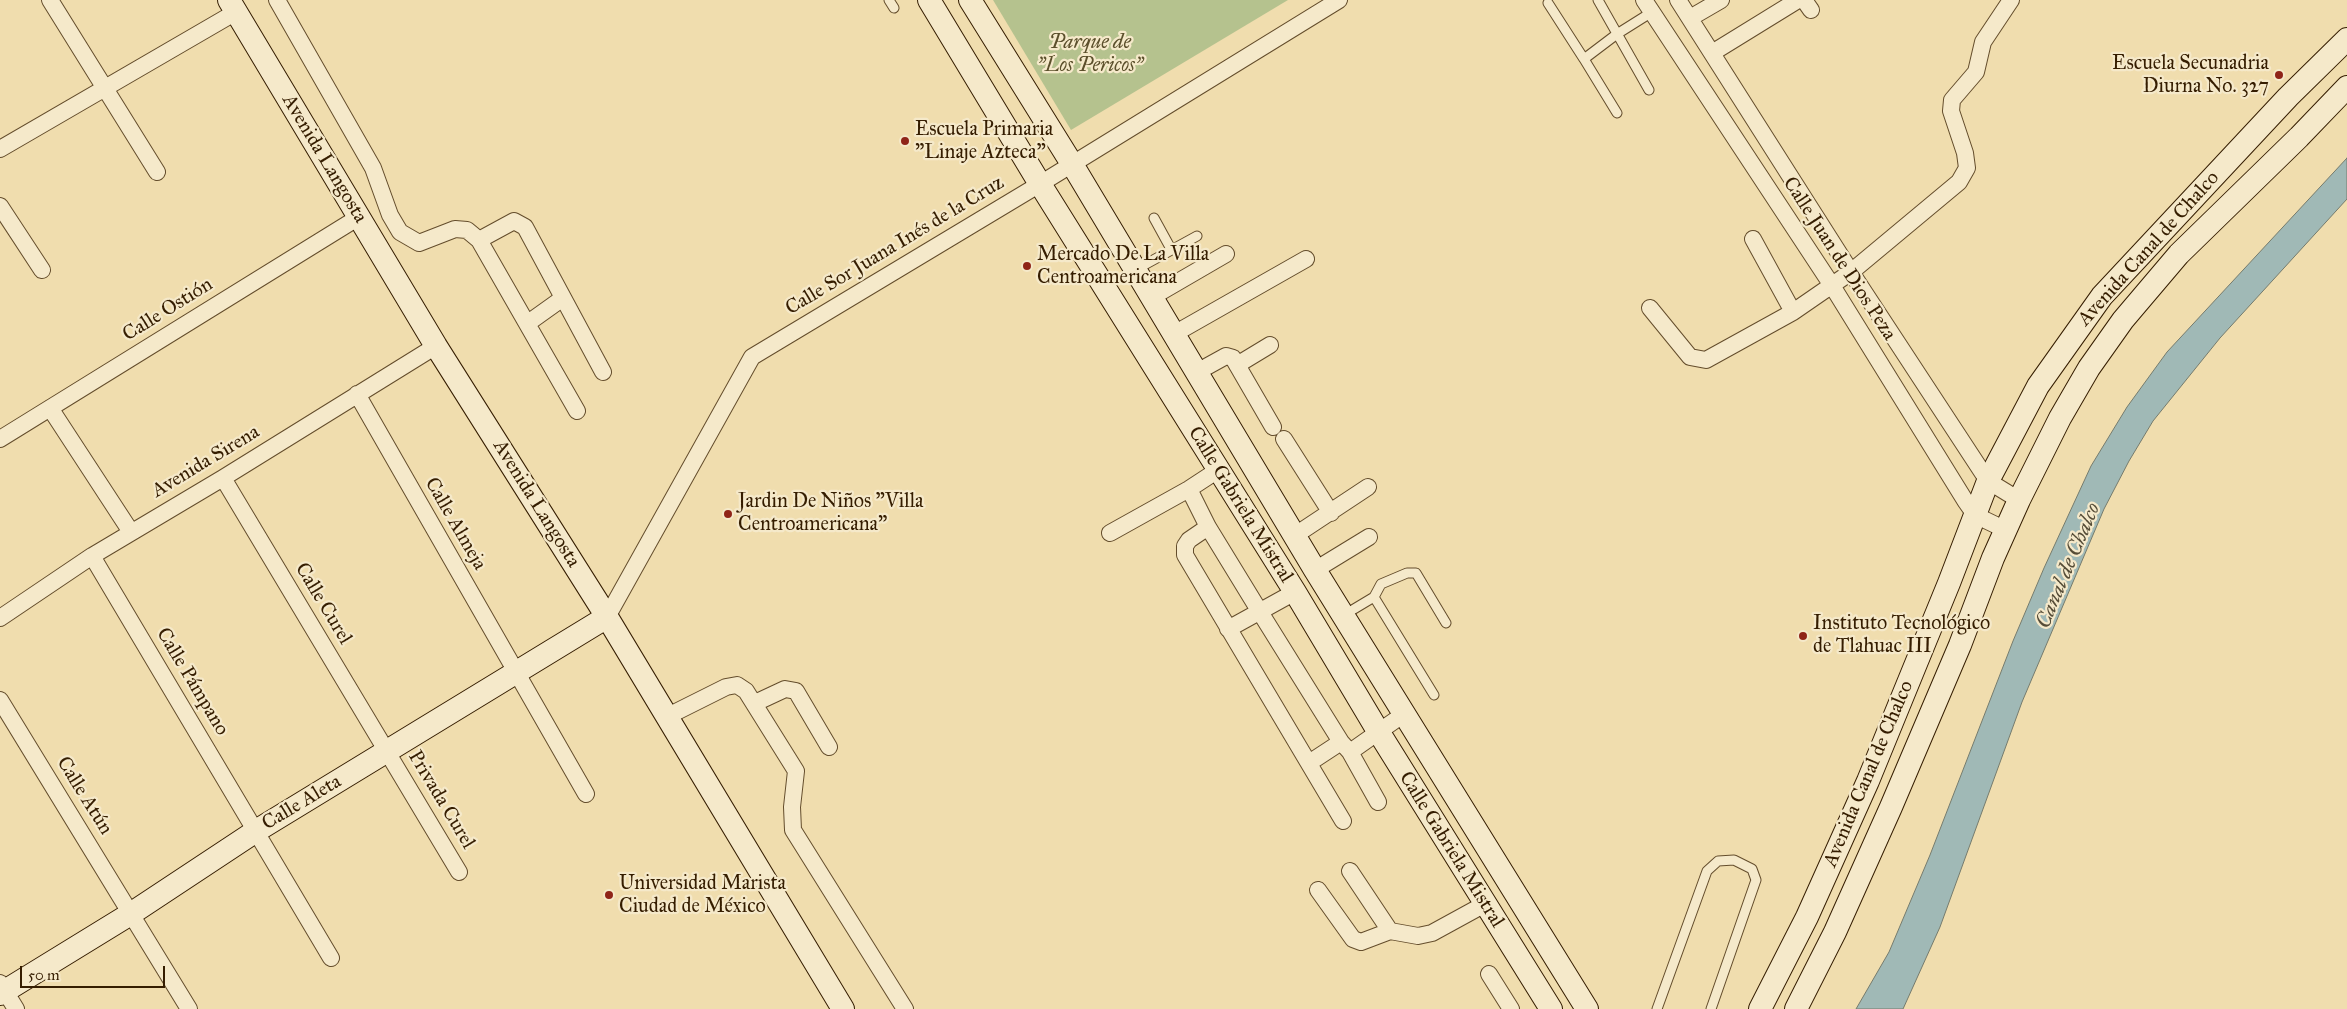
<!DOCTYPE html>
<html>
<head>
<meta charset="utf-8">
<style>
	body { margin:0 }
	#map { position:relative; width:2347px; height:1009px; overflow:hidden; background:#f0ddae; font-family:"IM FELL Great Primer",serif }
	canvas { display:block }
	.scale { position:absolute; left:20px; top:966px; width:145px; height:22px; box-sizing:border-box; border:2px solid #351d00; border-top:0; padding-left:6px; font-size:15px; line-height:18px; white-space:nowrap; color:#351d00; -webkit-text-stroke:4px #f5e9ca; paint-order:stroke }
</style>
</head>
<body>
<div id="map">
<canvas width="2347" height="1009"></canvas>
<div class="scale">50 m</div>
</div>
<script>
const ctx = document.querySelector('canvas').getContext('2d');
ctx.lineJoin = 'round';
function fill(path, color) { ctx.fillStyle = color; ctx.fill(path, 'evenodd'); }
const poly = rows => new Path2D(rows.map(r => 'M' + r).join(''));
function stroke(path, color, width, dash) { ctx.strokeStyle = color; ctx.lineWidth = width; ctx.lineCap = dash ? 'butt' : 'round'; ctx.setLineDash(dash || []); ctx.stroke(path); }
function drawText(font, color, halo, rows, align = 'center') {
  ctx.font = font + ' "IM FELL Great Primer",serif'; ctx.lineWidth = 4.5; ctx.setLineDash([]); ctx.textBaseline = 'middle'; ctx.strokeStyle = halo; ctx.fillStyle = color; for (const [text, x, y, turn = 0] of rows) {
    ctx.save(); ctx.translate(x, y); ctx.rotate((+turn || 0) * Math.PI / 180); ctx.textAlign = isNaN(turn) ? turn : align; if (halo) ctx.strokeText(text, 0, 0); ctx.fillText(text, 0, 0); ctx.restore();
  }
}
fill(poly([
	[993,0,1288,0,1071,130]
]), '#b5c28e');
const water = poly([
	[2347,158,2347,199,2220,338,2153,421,2129,461,2104,509,2022,702,1940,927,1903,1009,1856,1009,1889,952,1930,855,2013,641,2044,568,2091,466,2127,407,2167,352,2347,158]
]);
fill(water, '#a0b9b6');
stroke(water, '#757b6d', 1);
const lane = poly([
	[889,0,894,8],
	[1598,0,1649,90],
	[1548,3,1584,59,1617,34,1652,12],
	[1584,59,1617,113],
	[1154,218,1171,249],
	[1135,270,1197,236],
	[1374,597,1434,695],
	[1344,615,1374,597,1381,584,1407,573,1416,573,1446,623],
	[1657,1009,1707,871,1718,861,1734,860,1752,869,1756,880,1711,1009]
]);
const street = poly([
	[50,0,157,172],
	[277,0,373,168,390,215,400,232,419,243,455,229,467,230,479,240,577,411],
	[1644,0,1831,284,1966,502,1975,515,2006,530],
	[1678,0,1851,272,1988,481,2019,500],
	[1804,0,1811,10],
	[1690,18,1721,0],
	[1712,53,1798,0],
	[0,149,236,12],
	[0,206,42,270],
	[1753,239,1793,312],
	[479,240,514,221,525,227,603,372],
	[1152,297,1226,254],
	[1650,308,1690,357,1706,360,1793,312,1851,272,1959,182,1967,168,1965,153,1951,111,1952,100,1976,72,1983,42,2011,0],
	[528,323,563,298],
	[1174,334,1306,259],
	[1237,365,1270,345],
	[1197,372,1226,356,1233,358,1273,427],
	[357,394,586,794],
	[50,408,131,532],
	[0,439,359,217],
	[1284,439,1331,513],
	[223,478,459,872],
	[1189,489,1208,527,1260,612,1341,742,1350,752,1378,802],
	[1208,527,1189,540,1185,546,1185,555,1343,821],
	[1110,533,1189,489,1218,470],
	[1294,536,1368,487],
	[92,556,331,958],
	[1315,570,1369,537],
	[607,617,752,357,1040,184,1339,0],
	[0,618,92,556,223,478,436,346],
	[1228,629,1295,592],
	[0,700,189,1009],
	[755,703,785,689,796,691,829,747],
	[666,717,726,687,737,685,746,691,796,771,792,807,793,830,905,1009],
	[1350,752,1404,714],
	[1309,763,1341,742],
	[1350,871,1390,931],
	[1318,890,1353,939,1361,942,1390,931,1418,936,1432,933,1485,904],
	[1489,974,1511,1009],
	[0,983,16,1009]
]);
const secondary = poly([
	[229,0,436,346,607,617,843,1009],
	[929,0,1040,184,1295,592,1378,731,1551,1009],
	[970,0,1072,164,1315,570,1587,1009],
	[0,994,132,913,256,831,607,617],
	[1760,1009,1807,917,1868,781,1949,583,1988,481,2038,386,2102,296,2288,97,2347,39],
	[1796,1009,1835,932,1891,807,1960,645,1993,558,2019,500,2060,418,2089,368,2123,320,2179,254,2299,137,2347,87]
]);
stroke(lane, '#644d2c', 11);
stroke(street, '#644d2c', 18);
stroke(secondary, '#351d00', 24);
stroke(lane, '#f5e9ca', 9);
stroke(street, '#f5e9ca', 16);
stroke(secondary, '#f5e9ca', 22);
for (const [x, y, r, color] of [
	[2279,75,5,"#8f2418"],
	[905,141,5,"#8f2418"],
	[1027,266,5,"#8f2418"],
	[728,514,5,"#8f2418"],
	[1803,636,5,"#8f2418"],
	[609,895,5,"#8f2418"]
]) { const dot = new Path2D(); dot.arc(x, y, r, 0, 2 * Math.PI); ctx.fillStyle = color; ctx.fill(dot); stroke(dot, '#f5e9ca', 2); }
drawText('italic 20px', '#5b4f2b', '#f5e9ca', [
	["Parque de",1090,43],
	["\"Los Pericos\"",1090,66]
]);
drawText('20px', '#351d00', '#f5e9ca', [
	["Escuela Secunadria",2269,64,"right"],
	["Diurna No. 327",2269,87,"right"],
	["Escuela Primaria",915,130],
	["\"Linaje Azteca\"",915,153],
	["Mercado De La Villa",1037,255],
	["Centroamericana",1037,278],
	["Jardin De Niños \"Villa",738,502],
	["Centroamericana\"",738,525],
	["Instituto Tecnológico",1813,624],
	["de Tlahuac III",1813,647],
	["Universidad Marista",619,884],
	["Ciudad de México",619,907]
], 'left');
drawText('20px', '#351d00', '#f5e9ca', [
	["Avenida Langosta",324,159,59],
	["Calle Sor Juana Inés de la Cruz",895,246,-31],
	["Avenida Canal de Chalco",2149,249,-48],
	["Calle Juan de Dios Peza",1839,259,57],
	["Calle Ostión",168,310,-32],
	["Avenida Sirena",206,462,-31],
	["Avenida Langosta",536,504,58],
	["Calle Gabriela Mistral",1240,505,58],
	["Calle Almeja",455,524,60],
	["Calle Curel",323,604,59],
	["Calle Pámpano",192,682,59],
	["Avenida Canal de Chalco",1869,774,-67],
	["Calle Atún",84,796,58],
	["Privada Curel",441,800,59],
	["Calle Aleta",302,803,-31],
	["Calle Gabriela Mistral",1451,850,58]
]);
drawText('italic 21px', '#554c37', '#f5e9ca', [
	["Canal de Chalco",2069,566,-67]
]);
</script>
</body>
</html>
